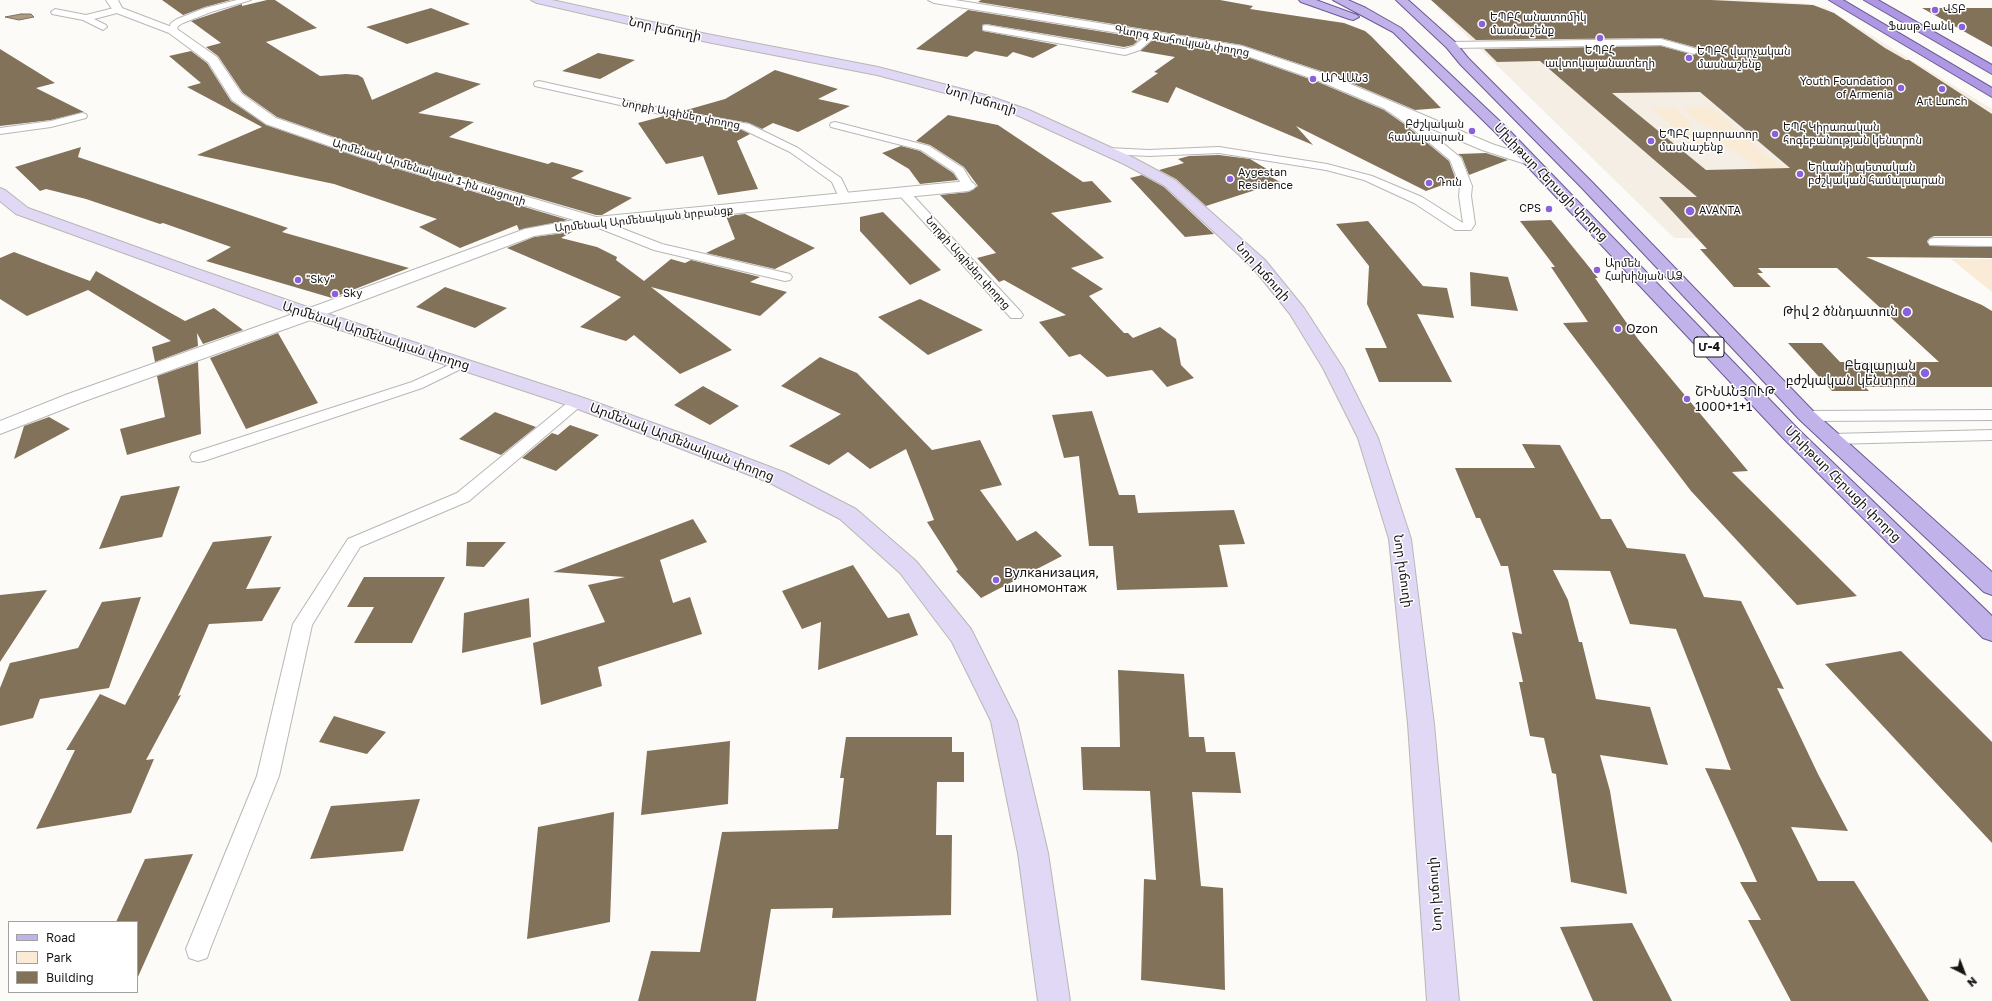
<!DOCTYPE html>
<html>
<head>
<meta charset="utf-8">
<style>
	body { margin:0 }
	#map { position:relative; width:1992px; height:1001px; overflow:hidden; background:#fdfbf8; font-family:"Golos Text",sans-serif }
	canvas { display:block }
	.legend { position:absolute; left:8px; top:921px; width:130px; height:72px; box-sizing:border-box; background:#fff; border:1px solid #a2a1a1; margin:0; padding:5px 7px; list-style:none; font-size:12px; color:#161514 }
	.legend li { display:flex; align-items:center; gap:8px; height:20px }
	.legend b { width:20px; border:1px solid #a2a1a1 }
	.north { position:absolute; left:1944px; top:953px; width:40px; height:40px; -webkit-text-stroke:3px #fff; paint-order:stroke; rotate:138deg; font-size:11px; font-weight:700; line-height:16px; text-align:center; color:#161514 }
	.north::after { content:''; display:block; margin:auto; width:14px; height:18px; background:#161514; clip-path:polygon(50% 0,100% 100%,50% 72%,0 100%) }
</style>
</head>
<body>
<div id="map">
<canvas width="1992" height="1001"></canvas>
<ul class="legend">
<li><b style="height:5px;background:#c2b2ea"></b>Road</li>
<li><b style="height:11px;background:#faebd7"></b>Park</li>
<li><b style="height:11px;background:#83725a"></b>Building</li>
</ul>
<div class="north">N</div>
</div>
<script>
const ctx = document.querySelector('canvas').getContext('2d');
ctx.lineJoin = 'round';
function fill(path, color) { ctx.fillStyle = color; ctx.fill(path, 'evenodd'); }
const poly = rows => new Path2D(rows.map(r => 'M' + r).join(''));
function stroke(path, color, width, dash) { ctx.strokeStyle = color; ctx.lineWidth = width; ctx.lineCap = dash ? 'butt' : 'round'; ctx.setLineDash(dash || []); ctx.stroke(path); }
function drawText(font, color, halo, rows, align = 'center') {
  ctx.font = font + ' "Golos Text","Noto Sans Armenian",sans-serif'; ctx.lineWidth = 3; ctx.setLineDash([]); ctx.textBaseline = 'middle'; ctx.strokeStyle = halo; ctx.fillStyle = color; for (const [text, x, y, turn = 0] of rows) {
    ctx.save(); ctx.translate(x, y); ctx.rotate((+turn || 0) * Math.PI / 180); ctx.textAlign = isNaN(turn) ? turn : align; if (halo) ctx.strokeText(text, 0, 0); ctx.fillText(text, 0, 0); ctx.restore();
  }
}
fill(poly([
	[1436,0,1741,0,1802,3,1826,8,1992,109,1992,240,1674,238,1437,7]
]), '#f5eee4');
fill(poly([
	[1682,107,1711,107,1789,175,1780,184,1736,152,1730,150,1711,133,1714,131,1713,128,1699,123],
	[1651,108,1674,108,1692,123,1688,125,1688,127,1674,127],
	[1689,128,1704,133,1723,150,1710,150,1695,146,1675,129],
	[1951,259,1992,259,1992,292]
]), '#faebd7');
const water = poly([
	[21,14,31,14,34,17,19,20,5,17,21,14]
]);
fill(water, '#ad9a82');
stroke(water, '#807261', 1);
fill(poly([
	[162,0,231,0,205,7,183,15],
	[267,0,275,0,317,28,266,42,320,76,346,74,358,75,363,78,372,100,436,72,481,84,418,113,474,122,449,137,548,164,552,162,584,171,571,178,632,198,602,215,596,215,371,150,277,117,243,93,218,56,206,47,221,43,191,21,242,4,242,6],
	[981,0,1220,0,1253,6,1250,9,1344,23,1365,31,1371,36,1441,108,1415,110,1330,74,1242,45,978,2],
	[1431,0,1711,0,1813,5,1834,13,1885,48,1906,60,1909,60,1992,114,1992,236,1934,236,1930,238,1927,241,1930,246,1992,247,1992,258,1866,257,1982,305,1992,311,1992,387,1865,387,1869,391,1832,391,1788,343,1822,343,1840,362,1939,362,1837,268,1758,268,1763,273,1757,273,1771,287,1734,287,1700,249,1707,249,1659,197,1697,197,1540,61,1497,62,1484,49,1661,46,1694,55,1700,51,1698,48,1661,38,1476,40],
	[1700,92,1790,168,1706,170,1612,93],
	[431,8,470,24,407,44,366,27],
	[1922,8,1992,8,1992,47],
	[968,10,1141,38,1133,45,1124,47,986,24,982,25,983,31,1058,45,1033,58,1013,52,1007,57,975,51,967,57,916,49],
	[1153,40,1236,53,1318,82,1384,110,1407,126,1449,161,1456,180,1426,191,1296,126,1313,145,1176,87,1168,103,1131,92,1158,73,1154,72,1175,57,1140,51],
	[0,49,55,83,36,88,84,112,51,120,0,126],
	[191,51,207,63,231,101,266,125,361,158,568,220,519,230,517,225,460,248,419,227,437,219,334,184,197,155,262,127,187,87,201,83,169,56],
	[598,53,635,60,600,79,562,71],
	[775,70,838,89,818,99,850,106,798,132,773,123,762,129,749,123,683,111,725,99],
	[948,115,998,125,1083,182,1092,181,1112,202,1051,213,1104,258,1071,268,1103,289,1089,296,1124,333,1128,333,1133,338,1160,327,1176,339,1181,365,1194,378,1167,387,1152,370,1107,377,1080,354,1069,357,1039,322,1066,315,1004,280,999,282,977,258,996,253,940,195,969,192,978,186,964,167,930,145,916,141],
	[664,116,742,130,750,134,737,141,758,189,718,195,703,156,666,164,638,123],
	[901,146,920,151,953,173,958,180,920,184,909,169,882,153],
	[81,147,78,157,288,228,282,232,409,268,332,298,206,261,231,247,163,223,160,224,86,199,46,189,40,191,15,167],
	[1486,153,1508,160,1469,175,1462,157,1458,154],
	[1219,155,1250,159,1277,175,1271,177,1280,182,1206,206,1176,179,1159,170,1184,163,1178,159,1189,156],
	[1142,175,1164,187,1214,234,1185,237,1130,178],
	[883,212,941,270,910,285,860,231,860,217],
	[745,214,815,248,775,269,706,253,735,239,726,216],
	[1551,220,1598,278,1595,278,1638,339,1748,471,1732,472,1857,596,1797,605,1691,491,1563,323,1588,322,1551,267,1555,267,1520,221],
	[1368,221,1423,286,1447,288,1454,318,1417,314,1452,382,1379,382,1365,348,1387,348,1367,304,1369,266,1336,224],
	[572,232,561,238,597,247,617,257,616,260,644,281,671,259,685,263,691,260,760,277,750,282,787,292,760,316,651,287,732,350,680,374,634,335,626,341,580,327,621,297,507,248,534,237],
	[14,252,90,281,96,271,185,321,214,308,243,330,203,344,197,333,198,346,155,362,152,347,171,341,88,290,27,316,0,299,0,258],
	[1470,272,1508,277,1518,311,1471,306],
	[445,287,507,308,475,328,416,307],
	[920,299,983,330,928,355,878,317],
	[278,333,318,403,246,429,210,358],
	[820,357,857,373,932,450,980,440,1002,485,980,490,1017,541,1036,531,1062,556,981,598,956,571,958,570,927,522,934,520,906,449,870,469,848,452,829,465,789,446,841,414,781,386],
	[198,362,201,434,127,455,120,429,165,417,157,376],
	[703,386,739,406,710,425,674,405],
	[1092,411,1119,495,1135,495,1138,513,1234,510,1245,544,1219,545,1228,587,1117,590,1113,546,1089,546,1079,456,1064,458,1052,415],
	[495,412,536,427,501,455,459,439],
	[49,417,70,429,14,459,24,426],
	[570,425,599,435,556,471,522,458,552,433,558,435],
	[1522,444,1560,445,1601,519,1611,519,1627,548,1685,554,1704,597,1741,601,1784,689,1777,688,1818,774,1848,831,1791,827,1818,881,1854,881,1929,1001,1791,1001,1748,920,1761,920,1740,882,1757,882,1705,768,1731,770,1676,629,1630,624,1610,571,1553,570,1568,600,1579,642,1582,642,1596,699,1650,707,1668,765,1600,755,1610,791,1627,894,1571,882,1556,774,1552,773,1544,738,1530,736,1519,682,1523,682,1512,632,1522,634,1508,566,1501,566,1480,518,1476,518,1455,468,1535,468],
	[180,486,162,537,99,549,121,496],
	[693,519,707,542,660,560,673,603,690,597,702,634,598,667,602,686,541,705,533,643,605,622,588,585,625,577,553,572],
	[272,536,246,589,281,587,262,621,209,624,178,696,181,695,146,760,154,759,131,813,36,829,75,750,66,750,100,694,125,705,213,542],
	[467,542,506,542,484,567,466,566],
	[853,565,888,618,909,613,918,635,818,670,821,622,802,629,782,591],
	[364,577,445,577,412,643,354,643,374,607,347,607],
	[47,590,0,662,0,595],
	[141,597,109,688,40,699,33,718,0,726,0,688,10,663,78,648,102,602],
	[529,598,531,637,462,653,464,613],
	[1901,651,1992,742,1992,843,1825,664],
	[1118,670,1184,674,1189,737,1204,737,1206,752,1235,752,1241,793,1192,792,1201,886,1223,888,1225,990,1141,980,1144,879,1156,880,1150,791,1083,790,1081,747,1120,747],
	[334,716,386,732,367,754,319,742],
	[846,737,952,737,952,752,964,752,964,782,937,782,936,835,952,835,951,915,832,918,833,908,771,909,756,1001,638,1001,651,951,700,952,722,832,838,829,844,778,840,778],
	[730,741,728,804,641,815,647,751],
	[420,799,403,851,310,859,331,806],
	[614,812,610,922,527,939,538,827],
	[193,854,137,979,137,922,116,922,145,859],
	[1632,923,1672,1001,1593,1001,1560,927]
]), '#83725a');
const service = poly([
	[237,0,251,0,211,12,183,23,178,26,176,33,173,34,168,31,171,23,177,19,205,8,237,0],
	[118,7,121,8,121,12,94,19,106,25,107,27,103,30,83,20,52,14,51,12,55,9,86,15,118,7],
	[986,25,1124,49,1134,46,1149,33,1152,32,1157,35,1140,50,1125,55,983,30,983,26,986,25],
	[1661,39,1697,49,1699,51,1694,54,1661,45,1451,48,1446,45,1451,42,1661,39],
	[539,81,669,110,749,124,798,148,841,178,851,199,849,202,841,202,832,182,790,152,742,129,669,116,535,86,534,84,535,82,539,81],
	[1386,102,1416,121,1461,158,1472,186,1471,196,1475,224,1471,230,1455,230,1414,203,1364,180,1326,170,1219,153,1149,156,1108,154,1102,151,1108,148,1149,150,1219,147,1327,164,1372,176,1422,197,1463,223,1459,196,1460,186,1450,160,1408,125,1382,107,1381,105,1382,103,1386,102],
	[82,113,86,114,87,116,86,118,51,127,0,134,0,128,51,121,82,113],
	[835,122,929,146,963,168,974,186,968,190,964,188,954,172,921,150,831,127,830,125,831,123,835,122],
	[904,189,908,190,1021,312,1023,315,1021,318,1011,318,900,196,898,193,900,190,904,189],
	[595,218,662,244,790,274,792,277,790,280,785,281,654,250,591,225,589,222,591,219,595,218],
	[1934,238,1992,238,1992,246,1930,245,1928,242,1930,239,1934,238],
	[460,360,465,361,467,364,465,367,422,388,204,461,198,462,192,461,190,457,192,453,412,382,460,360],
	[577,397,582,399,585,402,582,405,469,501,360,547,312,625,279,776,210,949,207,958,198,961,189,958,186,949,257,776,293,624,348,539,457,493,572,399,577,397],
	[1992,410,1992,420,1807,421,1801,419,1799,416,1801,413,1807,411,1992,410],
	[1992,430,1992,440,1831,444,1825,443,1823,439,1825,435,1831,434,1992,430]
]);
const minor = poly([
	[106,0,118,0,122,8,177,29,217,57,242,94,276,118,371,151,596,217,968,181,973,183,976,186,973,189,968,191,595,227,534,236,316,318,82,402,0,434,0,421,68,394,304,310,525,229,574,220,361,157,266,124,232,100,208,62,169,33,114,12,106,0],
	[928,0,955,0,1242,46,1329,75,1492,144,1537,159,1539,162,1537,165,1532,166,1482,150,1319,81,1236,52,934,3,928,0]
]);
const secondary = poly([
	[531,0,552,0,707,34,878,67,989,96,1029,110,1134,158,1175,180,1265,260,1304,308,1343,368,1378,438,1411,539,1434,724,1459,1001,1427,1001,1408,724,1389,539,1358,438,1323,368,1290,314,1253,268,1165,186,1124,164,1019,116,979,102,877,75,707,42,537,3,531,0],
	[0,188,5,190,28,208,189,266,316,310,584,398,700,440,786,473,856,509,916,561,971,629,1017,721,1048,853,1070,1001,1038,1001,1018,853,991,721,952,642,900,573,840,519,770,483,570,406,304,318,16,214,0,201,0,188]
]);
const primary = poly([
	[1299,0,1316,0,1357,15,1359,17,1353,20,1349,19,1301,2,1299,0],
	[1333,0,1348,0,1366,8,1401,28,1506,127,1798,429,1992,616,1992,641,1983,638,1784,439,1496,133,1393,32,1333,0],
	[1396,0,1408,0,1455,42,1468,58,1592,182,1814,412,1992,572,1992,595,1984,592,1800,420,1582,188,1460,64,1447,48,1396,0]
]);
const trunk = poly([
	[1829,0,1843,0,1992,88,1992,97,1829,0],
	[1864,0,1878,0,1992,65,1992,74,1864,0]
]);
stroke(service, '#b9b7b5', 2);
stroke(minor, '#b9b7b5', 2);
stroke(secondary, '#b9b7b5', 2);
stroke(primary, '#6b5996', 2);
stroke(trunk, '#6b5996', 2);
fill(service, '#fff');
fill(minor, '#fff');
fill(secondary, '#e0d8f4');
fill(primary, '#c2b2ea');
fill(trunk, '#ae98e3');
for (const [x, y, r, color] of [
	[1935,10,4,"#8a61dc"],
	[1482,24,4,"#8a61dc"],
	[1962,27,4,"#8a61dc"],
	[1600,38,4,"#8a61dc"],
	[1689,58,4,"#8a61dc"],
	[1313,79,4,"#8a61dc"],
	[1901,88,4,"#8a61dc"],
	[1942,89,4,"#8a61dc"],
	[1472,131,4,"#8a61dc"],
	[1775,134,4,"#8a61dc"],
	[1651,141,4,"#8a61dc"],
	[1800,174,4,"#8a61dc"],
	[1230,179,4,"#8a61dc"],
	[1429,183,4,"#8a61dc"],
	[1549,209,4,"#8a61dc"],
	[1690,211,5,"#8a61dc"],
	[1597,270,4,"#8a61dc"],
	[298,280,4,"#8a61dc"],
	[335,294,4,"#8a61dc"],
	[1907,312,5,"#8a61dc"],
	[1618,329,4,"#8a61dc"],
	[1925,373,5,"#8a61dc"],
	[1687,399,4,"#8a61dc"],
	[996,580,4,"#8a61dc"]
]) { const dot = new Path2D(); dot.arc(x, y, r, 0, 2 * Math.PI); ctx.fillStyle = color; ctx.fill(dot); stroke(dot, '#fff', 1.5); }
drawText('11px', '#161514', '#fff', [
	["ՎՏԲ",1943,10],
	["ԵՊԲՀ անատոմիկ",1490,18],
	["մասնաշենք",1490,31],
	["Ֆասթ Բանկ",1954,27,"right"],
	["ԵՊԲՀ",1600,51,"center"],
	["ավտոկայանատեղի",1600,64,"center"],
	["ԵՊԲՀ վարչական",1697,52],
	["մասնաշենք",1697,65],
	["ԱՐՎԱՆ3",1321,79],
	["Youth Foundation",1893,82,"right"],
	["of Armenia",1893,95,"right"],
	["Art Lunch",1942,102,"center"],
	["Բժշկական",1464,125,"right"],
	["համալսարան",1464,138,"right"],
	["ԵՊՀ Կիրառական",1783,128],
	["հոգեբանության կենտրոն",1783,141],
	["ԵՊԲՀ լաբորատոր",1659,135],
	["մասնաշենք",1659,148],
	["Երևանի պետական",1808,168],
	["բժշկական համալսարան",1808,181],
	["Aygestan",1238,173],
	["Residence",1238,186],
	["Դուն",1437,183],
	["CPS",1541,209,"right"],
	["AVANTA",1699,211],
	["Արմեն",1605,264],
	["Հախինյան ԱՁ",1605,277],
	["\"Sky\"",306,280],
	["Sky",343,294]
], 'left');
drawText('11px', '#161514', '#fff', [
	["Գևորգ Ջահուկյան փողոց",1182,41,10],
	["Նորքի Այգիներ փողոց",681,114,11],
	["Արմենակ Արմենակյան 1-ին անցուղի",429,172,17],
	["Արմենակ Արմենակյան նրբանցք",644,219,-6],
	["Նորքի Այգիներ փողոց",968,263,48]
]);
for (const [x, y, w] of [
	[1709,347,30]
]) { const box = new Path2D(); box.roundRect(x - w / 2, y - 10, w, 20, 3); ctx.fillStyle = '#fff'; ctx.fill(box); stroke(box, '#161514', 1); }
drawText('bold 12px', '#161514', null, [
	["Մ-4",1709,347]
]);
drawText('13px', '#161514', '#fff', [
	["Նոր խճուղի",665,29,12],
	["Նոր խճուղի",981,100,17],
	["Մխիթար Հերացի փողոց",1551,182,46],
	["Նոր խճուղի",1263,272,48],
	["Արմենակ Արմենակյան փողոց",376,336,18],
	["Արմենակ Արմենակյան փողոց",682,442,21],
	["Մխիթար Հերացի փողոց",1843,484,45],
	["Նոր խճուղի",1403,571,82],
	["Նոր խճուղի",1435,894,-94]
]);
drawText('13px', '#161514', '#fff', [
	["Թիվ 2 ծննդատուն",1898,312,"right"],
	["Ozon",1626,329],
	["Բեգլարյան",1916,366,"right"],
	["բժշկական կենտրոն",1916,381,"right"],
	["ՇԻՆԱՆՅՈՒԹ",1695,392],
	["1000+1+1",1695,407],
	["Вулканизация,",1004,573],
	["шиномонтаж",1004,588]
], 'left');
</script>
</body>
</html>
